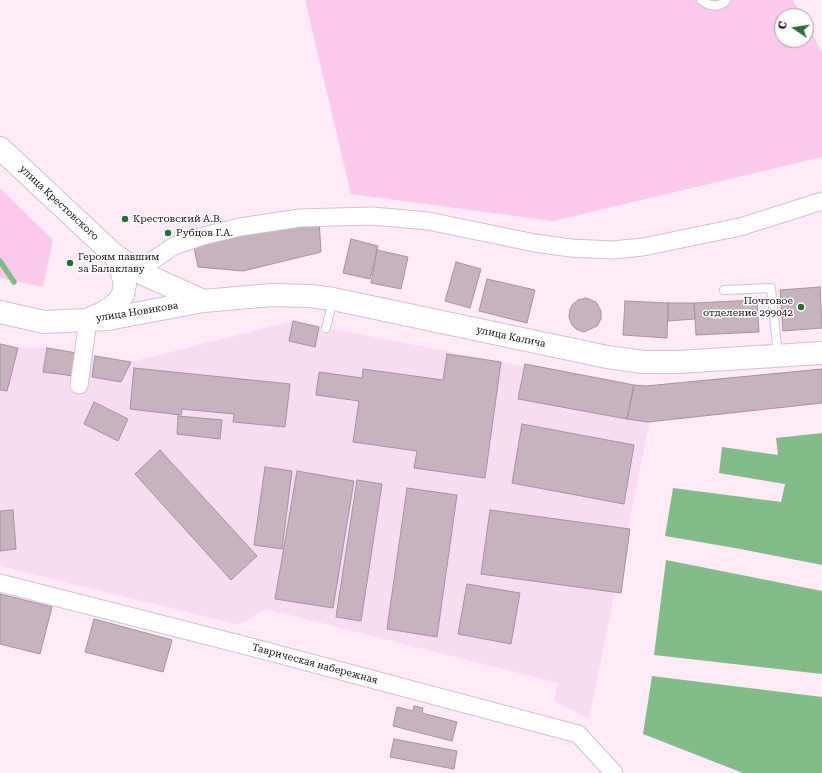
<!DOCTYPE html>
<html>
<head>
<meta charset="utf-8">
<style>
	body { margin:0 }
	#map { position:relative; width:822px; height:773px; overflow:hidden; background:#ffeaf8; font-family:"Roboto Serif",serif }
	canvas { display:block }
	.north { position:absolute; left:774px; top:8px; width:40px; height:40px; box-sizing:border-box; background:#fefefe; border:1px solid #a29fa1; border-radius:50%; rotate:283deg; font-size:11px; font-weight:700; line-height:16px; text-align:center; color:#181115 }
	.north::after { content:''; display:block; margin:auto; width:14px; height:18px; background:#2b6d38; clip-path:polygon(50% 0,100% 100%,50% 72%,0 100%) }
</style>
</head>
<body>
<div id="map">
<canvas width="822" height="773"></canvas>
<div class="north">С</div>
</div>
<script>
const ctx = document.querySelector('canvas').getContext('2d');
ctx.lineJoin = 'round';
function fill(path, color) { ctx.fillStyle = color; ctx.fill(path, 'evenodd'); }
const poly = rows => new Path2D(rows.map(r => 'M' + r).join(''));
function stroke(path, color, width, dash) { ctx.strokeStyle = color; ctx.lineWidth = width; ctx.lineCap = dash ? 'butt' : 'round'; ctx.setLineDash(dash || []); ctx.stroke(path); }
function drawText(font, color, halo, rows, align = 'center') {
  ctx.font = font + ' "Roboto Serif",serif'; ctx.lineWidth = 3; ctx.setLineDash([]); ctx.textBaseline = 'middle'; ctx.strokeStyle = halo; ctx.fillStyle = color; for (const [text, x, y, turn = 0] of rows) {
    ctx.save(); ctx.translate(x, y); ctx.rotate((+turn || 0) * Math.PI / 180); ctx.textAlign = isNaN(turn) ? turn : align; if (halo) ctx.strokeText(text, 0, 0); ctx.fillText(text, 0, 0); ctx.restore();
  }
}
fill(poly([
	[293,321,501,362,656,390,589,719,554,701,558,683,266,609,239,625,0,566,0,344,18,348,47,348,131,362]
]), '#f8dcef');
fill(poly([
	[305,0,793,0,802,16,782,16,782,40,806,40,806,23,822,52,822,157,553,221,351,194],
	[0,188,53,240,43,287,0,278]
]), '#fbc9eb');
fill(poly([
	[822,433,822,565,735,548,665,536,673,488,781,502,785,484,719,473,722,447,778,455,776,438],
	[666,560,822,591,822,674,654,655],
	[652,676,822,697,822,773,743,773,643,734]
]), '#83bb8a');
stroke(poly([
	[0,261,14,282]
]), '#83bb8a', 5.5);
const building = poly([
	[319,220,321,252,243,271,198,267,193,242,319,220],
	[351,239,378,246,370,279,343,273,351,239],
	[377,250,408,257,401,289,371,283,377,250],
	[456,262,481,269,470,308,445,301,456,262],
	[487,279,535,290,527,323,479,311,487,279],
	[820,287,822,328,783,331,780,290,820,287],
	[586,298,596,302,601,311,601,319,597,326,584,332,576,329,572,325,569,317,570,309,573,304,578,300,586,298],
	[757,300,759,332,696,335,694,303,757,300],
	[625,301,668,303,667,338,623,335,625,301],
	[668,303,694,303,695,319,668,321,668,303],
	[293,321,319,327,315,347,289,341,293,321],
	[0,344,18,348,7,391,0,390,0,344],
	[47,348,77,353,74,376,43,372,47,348],
	[447,354,501,362,485,478,414,468,417,451,353,442,359,401,316,395,319,372,362,378,363,369,443,380,447,354],
	[95,356,131,362,121,382,92,377,95,356],
	[525,364,634,385,627,419,518,399,525,364],
	[134,368,290,384,285,427,233,422,234,414,182,409,181,415,130,409,134,368],
	[822,369,822,403,648,422,627,419,634,385,646,386,822,369],
	[94,402,128,419,118,441,84,424,94,402],
	[178,416,222,420,220,439,177,434,178,416],
	[522,424,634,445,624,504,512,483,522,424],
	[160,450,257,556,231,580,135,474,160,450],
	[265,467,292,471,282,549,254,545,265,467],
	[297,471,354,481,333,608,275,599,297,471],
	[357,480,382,484,361,621,336,617,357,480],
	[407,488,457,495,437,637,387,629,407,488],
	[13,510,16,549,0,551,0,511,13,510],
	[490,510,630,529,621,593,481,574,490,510],
	[467,584,520,593,511,644,458,634,467,584],
	[0,594,52,607,40,654,0,644,0,594],
	[94,619,172,640,163,672,85,652,94,619],
	[414,706,423,708,422,713,457,722,452,741,393,726,397,707,413,711,414,706],
	[394,739,457,751,454,769,390,757,394,739]
]);
fill(building, '#c7b3c0');
stroke(building, '#a6929f', 1);
const lane = poly([
	[701,0,707,4,716,6,724,3,726,0],
	[724,290,771,288,778,355],
	[326,328,333,300]
]);
const street = poly([
	[137,271,174,246,203,236,240,227,300,218,372,216,428,221,535,243,571,248,612,250,643,247,740,227,822,201],
	[79,385,88,320],
	[0,583,251,647,578,734,614,773]
]);
const secondary = poly([
	[0,148,112,253,137,271,203,301],
	[0,312,44,322,108,319,203,301,272,295,310,296,333,299,607,357,644,362,679,362,822,353],
	[93,317,101,314,112,307,118,302,123,294,125,284,122,273,119,263,113,254]
]);
stroke(lane, '#d5c1ce', 10);
stroke(street, '#d5c1ce', 19);
stroke(secondary, '#d5c1ce', 24);
stroke(lane, '#fff', 8);
stroke(street, '#fff', 17);
stroke(secondary, '#fff', 22);
for (const [x, y, r, color] of [
	[125,219,4,"#2b6d38"],
	[168,233,4,"#2b6d38"],
	[70,263,4,"#2b6d38"],
	[801,307,4,"#2b6d38"]
]) { const dot = new Path2D(); dot.arc(x, y, r, 0, 2 * Math.PI); ctx.fillStyle = color; ctx.fill(dot); stroke(dot, '#fefefe', 1.5); }
drawText('10px', '#181115', '#fefefe', [
	["улица Крестовского",59,203,43],
	["улица Новикова",137,312,-9],
	["улица Калича",511,337,12],
	["Таврическая набережная",315,664,15]
]);
drawText('10px', '#181115', '#fefefe', [
	["Крестовский А.В.",133,219],
	["Рубцов Г.А.",176,233],
	["Героям павшим",78,257],
	["за Балаклаву",78,269],
	["Почтовое",793,301,"right"],
	["отделение 299042",793,313,"right"]
], 'left');
</script>
</body>
</html>
